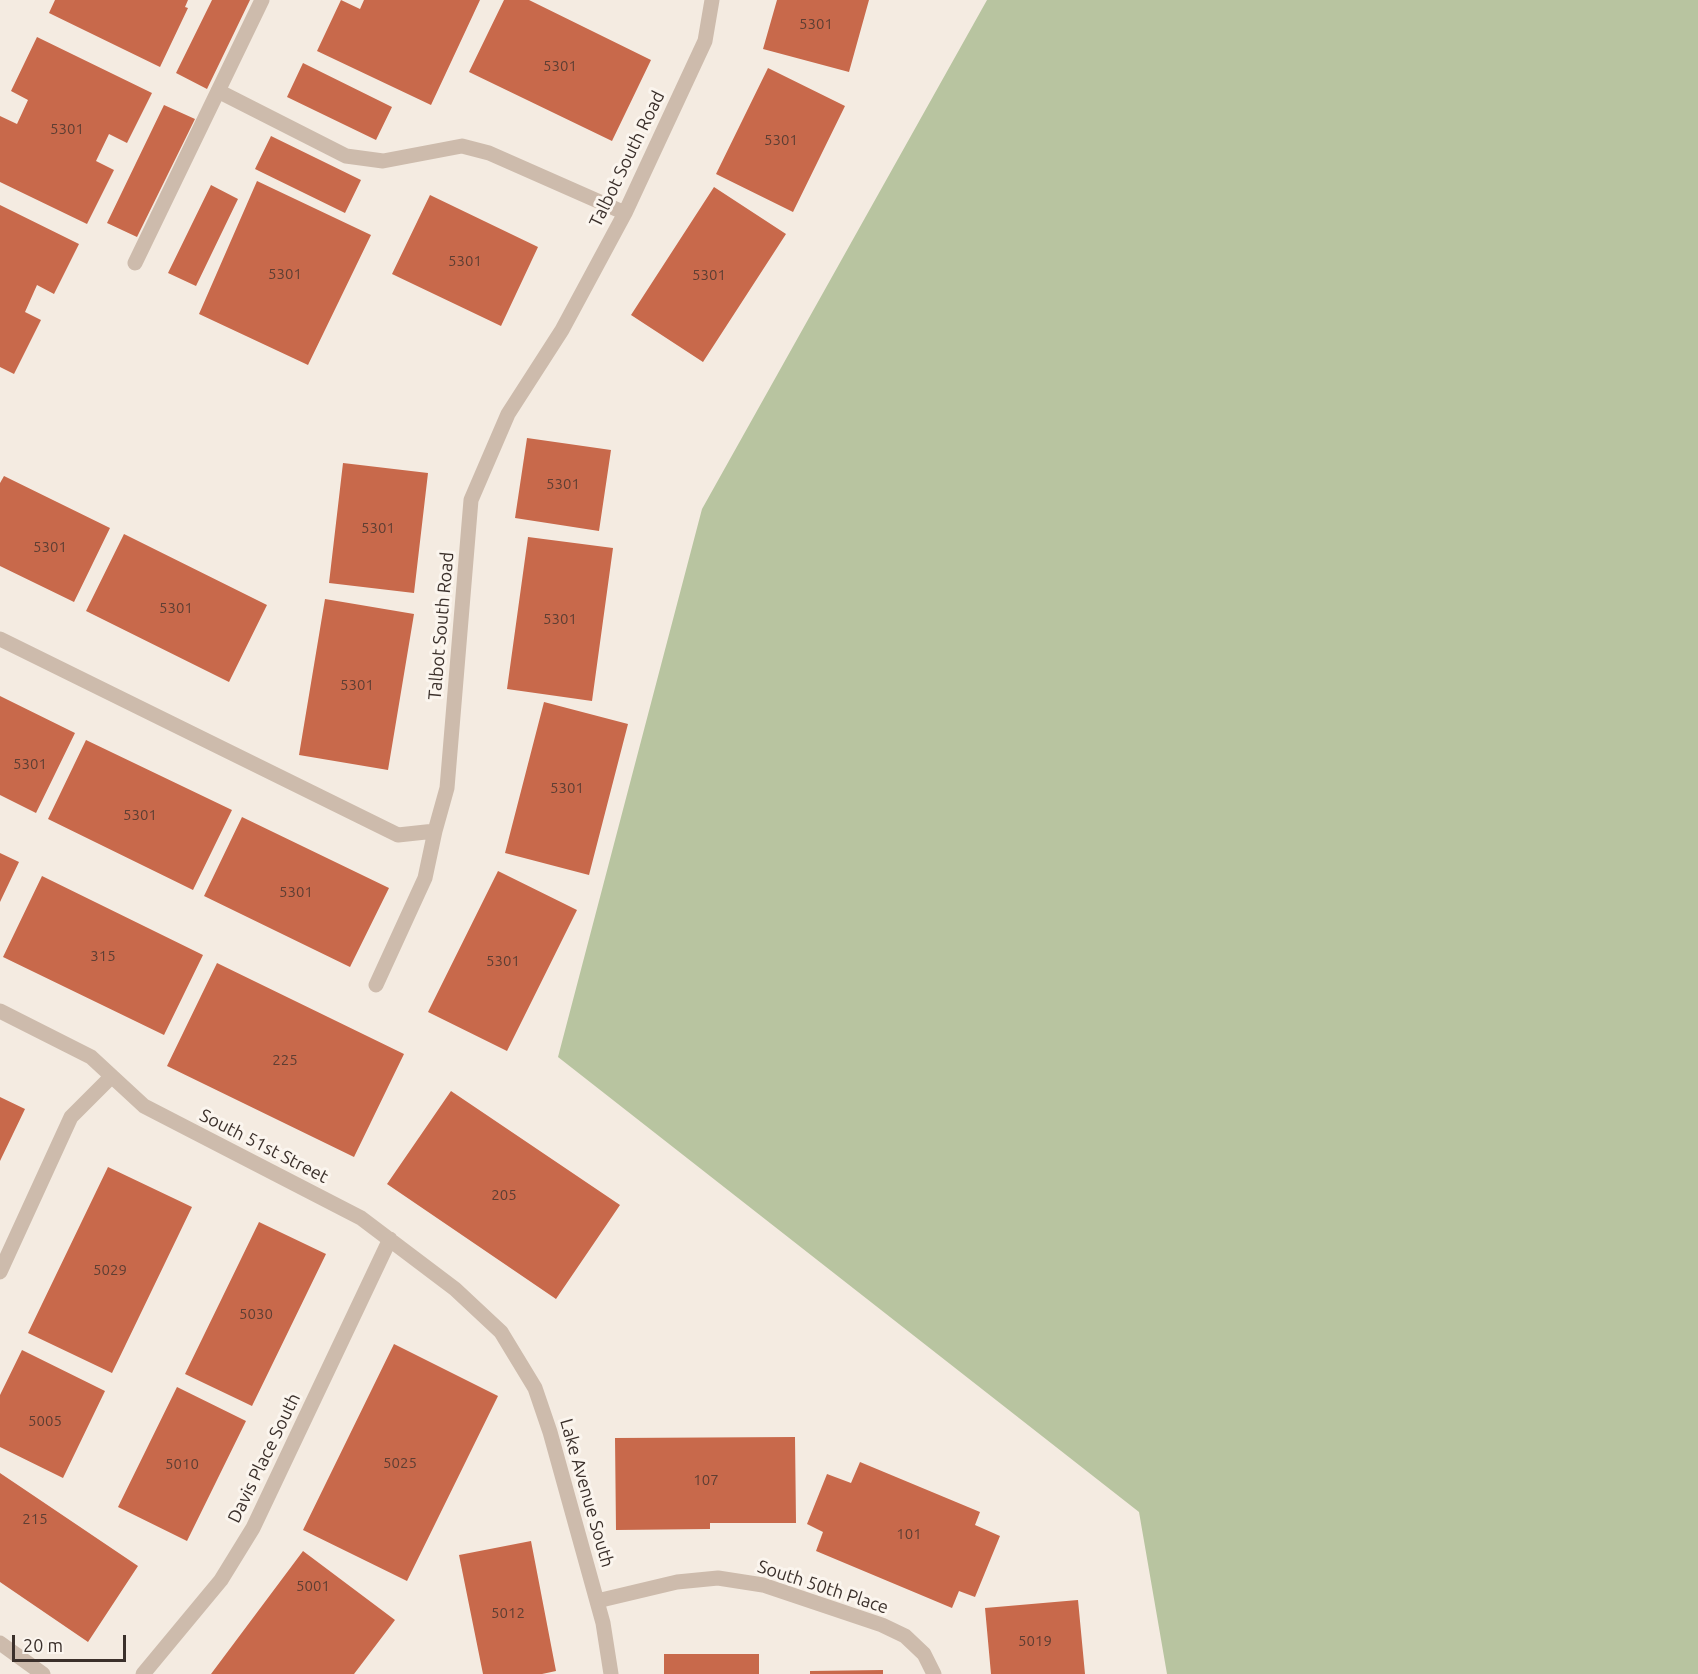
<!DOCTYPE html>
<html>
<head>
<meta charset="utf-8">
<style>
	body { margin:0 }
	#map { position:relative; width:1698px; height:1674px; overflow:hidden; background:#f4ebe1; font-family:Ubuntu,sans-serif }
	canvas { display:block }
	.scale { position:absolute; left:12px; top:1635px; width:114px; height:27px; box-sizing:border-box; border:3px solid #3b302b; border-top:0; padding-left:8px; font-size:18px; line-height:21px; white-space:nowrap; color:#3b302b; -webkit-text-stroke:4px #fbf5ee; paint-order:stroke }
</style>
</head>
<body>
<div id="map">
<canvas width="1698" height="1674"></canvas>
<div class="scale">20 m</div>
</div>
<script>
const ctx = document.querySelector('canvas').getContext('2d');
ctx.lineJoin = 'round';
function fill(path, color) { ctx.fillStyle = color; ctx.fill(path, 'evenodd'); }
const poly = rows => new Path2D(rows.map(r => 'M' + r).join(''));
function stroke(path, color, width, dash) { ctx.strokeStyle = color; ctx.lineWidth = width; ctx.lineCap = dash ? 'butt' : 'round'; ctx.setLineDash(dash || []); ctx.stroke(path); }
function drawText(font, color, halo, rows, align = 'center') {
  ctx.font = font + ' Ubuntu,sans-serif'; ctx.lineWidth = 6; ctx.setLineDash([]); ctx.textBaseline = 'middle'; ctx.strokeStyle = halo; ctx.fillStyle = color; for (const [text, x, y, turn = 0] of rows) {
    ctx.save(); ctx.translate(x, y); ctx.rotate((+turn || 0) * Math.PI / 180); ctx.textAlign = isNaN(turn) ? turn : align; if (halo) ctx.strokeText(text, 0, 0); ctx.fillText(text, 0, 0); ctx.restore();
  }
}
fill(poly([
	[987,0,1698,0,1698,1674,1167,1674,1139,1512,558,1057,702,509]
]), '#b8c4a0');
fill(poly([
	[55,0,188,0,185,7,188,8,160,67,49,13],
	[212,0,250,0,207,89,176,73],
	[341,0,360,9,364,0,480,0,431,105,317,51],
	[504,0,529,0,651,60,612,141,469,72],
	[777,0,869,0,849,72,763,49],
	[37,37,152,93,127,143,109,134,96,161,114,170,87,224,0,182,0,116,17,124,28,100,11,91],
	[303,63,392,107,376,140,287,97],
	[768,68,845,106,793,212,716,174],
	[164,105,195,119,137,237,107,223],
	[271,136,361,180,345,213,255,169],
	[257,181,371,235,308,365,199,314],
	[211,185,238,199,196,286,168,273],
	[714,187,786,234,703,362,631,315],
	[430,195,538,247,501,326,392,274],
	[0,205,79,244,54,294,37,285,25,312,41,320,14,374,0,367],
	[527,438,611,450,599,531,515,518],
	[343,463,428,473,414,593,329,583],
	[4,476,110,528,74,602,0,566,0,483],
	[124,534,267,605,229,682,86,611],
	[528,537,613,548,592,701,507,689],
	[325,599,414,614,388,770,299,755],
	[0,696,75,733,36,813,0,795],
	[544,702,628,724,589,875,505,853],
	[86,740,232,810,193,890,48,819],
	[242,817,389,888,350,967,204,896],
	[0,853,19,862,0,902],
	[498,871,577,910,507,1051,428,1012],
	[42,876,203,955,164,1035,3,957],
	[217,963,404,1054,354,1157,167,1066],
	[451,1091,620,1205,556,1299,387,1184],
	[0,1097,25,1109,0,1161],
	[108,1167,192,1207,112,1373,28,1333],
	[259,1222,326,1254,252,1406,185,1374],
	[394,1344,498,1396,407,1581,303,1530],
	[22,1350,105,1391,63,1478,0,1447,0,1395],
	[177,1387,246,1421,187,1541,118,1507],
	[795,1437,796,1523,710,1523,710,1529,616,1530,615,1438],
	[860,1462,980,1512,975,1525,1000,1536,975,1597,959,1591,952,1608,816,1551,823,1532,807,1524,827,1474,851,1483],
	[0,1473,138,1566,88,1642,0,1582],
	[531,1541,556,1671,542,1674,483,1674,459,1555],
	[303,1551,395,1620,354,1674,211,1674],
	[1078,1600,1085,1674,991,1674,985,1608],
	[664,1654,759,1654,759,1674,664,1674],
	[883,1670,883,1674,810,1674,810,1671]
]), '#c8694b');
stroke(poly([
	[218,91,346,156,383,161,462,146,489,153,625,213],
	[135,263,262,0],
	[0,639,398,835,435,831,447,788,471,500,508,414,562,330,625,213,705,41,712,0],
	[376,985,425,878,435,831]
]), '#cdbbac', 15);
stroke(poly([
	[0,1011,91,1057,144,1106,361,1218,455,1289,501,1332,535,1388,550,1432,603,1623,611,1674],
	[0,1272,71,1117,111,1077],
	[597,1601,677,1582,718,1578,763,1585,882,1625,905,1636,924,1654,934,1674],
	[0,1643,43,1674],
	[143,1674,221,1580,253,1528,390,1239]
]), '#cdbbac', 15);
drawText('15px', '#5e3e33', null, [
	["5301",816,24],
	["5301",560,66],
	["5301",67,129],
	["5301",781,140],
	["5301",465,261],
	["5301",285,274],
	["5301",709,275],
	["5301",563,484],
	["5301",378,528],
	["5301",50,547],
	["5301",176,608],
	["5301",560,619],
	["5301",357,685],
	["5301",30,764],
	["5301",567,788],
	["5301",140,815],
	["5301",296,892],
	["315",103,956],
	["5301",503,961],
	["225",285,1060],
	["205",504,1195],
	["5029",110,1270],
	["5030",256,1314],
	["5005",45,1421],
	["5025",400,1463],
	["5010",182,1464],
	["107",706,1480],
	["215",35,1519],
	["101",909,1534],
	["5001",313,1586],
	["5012",508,1613],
	["5019",1035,1641]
]);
drawText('18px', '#3b302b', '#fbf5ee', [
	["Talbot South Road",627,159,-64],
	["Talbot South Road",441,626,-85],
	["South 51st Street",264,1146,27],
	["Davis Place South",264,1458,-64],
	["Lake Avenue South",587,1493,74],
	["South 50th Place",823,1587,18]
]);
</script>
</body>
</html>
